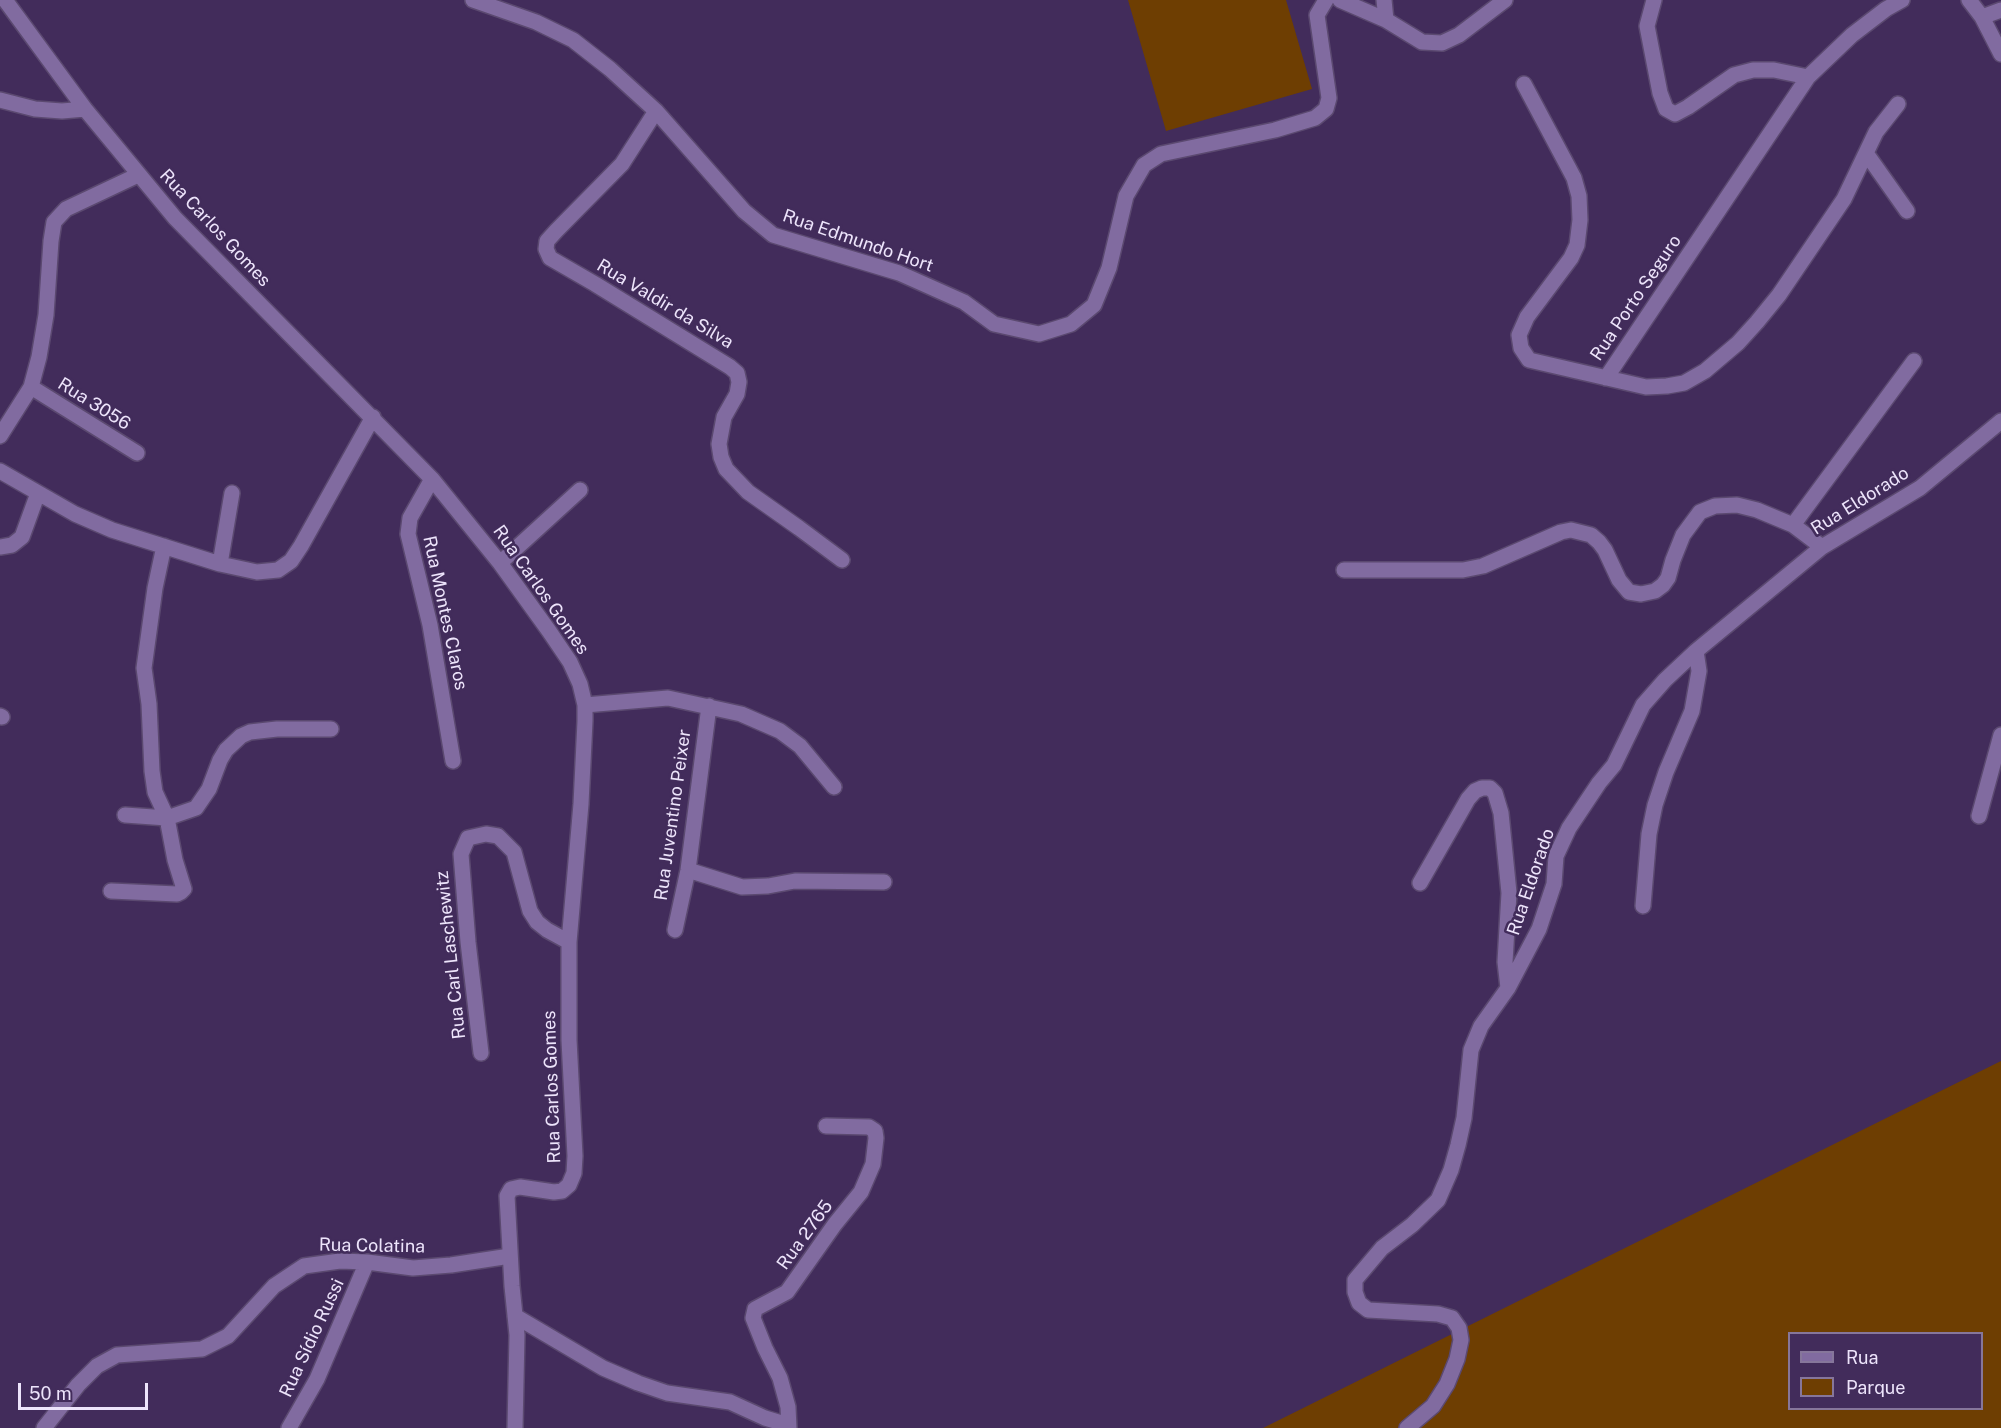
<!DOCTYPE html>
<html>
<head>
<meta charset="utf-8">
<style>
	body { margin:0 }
	#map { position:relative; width:2001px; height:1428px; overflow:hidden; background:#422c5b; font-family:"Public Sans",sans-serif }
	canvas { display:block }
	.legend { position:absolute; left:1788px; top:1332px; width:195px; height:78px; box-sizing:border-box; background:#422c5b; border:2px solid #86769b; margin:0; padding:8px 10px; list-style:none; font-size:18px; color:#ede4fb }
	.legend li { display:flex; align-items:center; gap:12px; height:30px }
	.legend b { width:30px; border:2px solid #86769b }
	.scale { position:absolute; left:18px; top:1383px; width:130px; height:27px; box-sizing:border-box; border:3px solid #ede4fb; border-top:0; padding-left:8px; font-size:18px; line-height:21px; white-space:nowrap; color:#ede4fb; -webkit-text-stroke:4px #422c5b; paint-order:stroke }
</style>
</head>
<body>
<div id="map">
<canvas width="2001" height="1428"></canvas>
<ul class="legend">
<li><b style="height:8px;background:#816ba0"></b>Rua</li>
<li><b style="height:16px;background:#6e3e02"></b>Parque</li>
</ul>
<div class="scale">50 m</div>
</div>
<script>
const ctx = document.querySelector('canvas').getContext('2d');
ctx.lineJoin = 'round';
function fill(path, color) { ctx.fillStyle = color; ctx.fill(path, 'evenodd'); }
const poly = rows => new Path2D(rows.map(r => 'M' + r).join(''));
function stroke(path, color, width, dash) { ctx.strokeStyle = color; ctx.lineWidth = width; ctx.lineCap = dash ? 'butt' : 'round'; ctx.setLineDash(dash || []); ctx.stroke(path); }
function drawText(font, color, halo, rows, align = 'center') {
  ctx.font = font + ' "Public Sans",sans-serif'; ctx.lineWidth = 5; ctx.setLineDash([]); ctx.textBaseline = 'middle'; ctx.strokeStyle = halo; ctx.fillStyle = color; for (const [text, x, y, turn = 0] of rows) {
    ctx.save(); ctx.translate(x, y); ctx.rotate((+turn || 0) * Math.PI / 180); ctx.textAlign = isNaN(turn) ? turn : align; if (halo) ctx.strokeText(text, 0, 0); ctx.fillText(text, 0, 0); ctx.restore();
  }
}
fill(poly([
	[1128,0,1286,0,1312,89,1166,131],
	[2001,1061,2001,1428,1263,1428],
	[1790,1334,1982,1334,1982,1408,1790,1408]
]), '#6e3e02');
const minor = poly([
	[5,0,85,109,175,218,432,479,500,563,549,631,570,662,580,684,585,705,585,721,581,804,569,942,569,1040,575,1156,574,1173,569,1185,562,1191,554,1192,520,1187,511,1189,507,1196,512,1286,517,1335,515,1428],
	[473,0,536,22,573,40,610,69,656,111,744,211,773,235,899,273,964,302,994,324,1039,334,1071,324,1094,305,1109,268,1126,196,1144,165,1161,154,1275,130,1315,118,1326,109,1329,98,1317,15,1326,0],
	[1340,0,1386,20,1422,42,1442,43,1459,35,1505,0],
	[1384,0,1386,20],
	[1654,0,1647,26,1660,93,1666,109,1675,114,1688,107,1734,75,1753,70,1774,70,1808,77],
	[1969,0,1982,17,2001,54],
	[1982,17,2001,10],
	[1524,84,1574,178,1579,196,1580,220,1577,245,1571,258,1527,317,1519,335,1521,348,1529,360,1646,387,1667,386,1684,383,1705,371,1738,343,1757,322,1779,295,1844,199,1876,132,1898,104],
	[0,100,35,109,62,111,85,109],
	[656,111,622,164,556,231,547,241,546,249,550,258,595,284,730,367,737,373,739,382,737,394,724,417,719,444,721,457,726,469,748,492,799,528,842,560],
	[1866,153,1907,211],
	[1606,378,1808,77,1852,35,1886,9,1902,0],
	[31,387,137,453],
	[0,436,31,387,39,357,46,315,51,241,54,222,66,209,138,175],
	[0,471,75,514,112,530,220,564,257,572,278,570,291,561,301,546,373,417],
	[432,479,410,518,408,534,430,625,453,761],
	[1793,525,1914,361],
	[164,546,155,588,144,668,149,704,152,771,155,792,167,818,196,808,209,789,220,760,226,750,241,736,250,732,277,729,331,729],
	[0,547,12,545,22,537,38,493],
	[500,563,580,490],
	[220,564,232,493],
	[1344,570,1463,570,1483,566,1561,532,1571,530,1591,535,1599,542,1605,550,1619,580,1629,592,1641,594,1655,591,1663,585,1668,578,1673,560,1683,535,1700,512,1715,506,1737,505,1757,510,1793,525,1822,547],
	[585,705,668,698,741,714,780,731,800,746,834,787],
	[0,716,2,717],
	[1979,816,2001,735],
	[688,870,742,887,768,886,795,881,884,882],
	[1420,883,1468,799,1475,791,1482,788,1490,788,1495,793,1501,813,1509,893,1505,962,1508,988],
	[111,891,177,894,181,892,184,889,175,860,167,818,125,815],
	[1643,906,1649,834,1655,805,1666,772,1692,711,1699,671,1696,651],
	[675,930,688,870,709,706],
	[481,1053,468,942,461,854,468,838,486,834,498,836,514,852,530,911,537,922,547,930,569,942],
	[515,1316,603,1368,638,1383,667,1393,730,1402,765,1418,788,1425],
	[44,1428,78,1385,97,1366,117,1355,202,1349,228,1336,274,1286,304,1266,340,1261,367,1262,413,1268,451,1265,510,1256],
	[289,1428,317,1379,367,1262],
	[789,1428,788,1407,780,1378,765,1348,753,1318,755,1309,787,1292,835,1224,861,1192,873,1164,876,1138,875,1131,869,1127,826,1126],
	[1407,1428,1433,1406,1447,1384,1457,1359,1461,1340,1459,1328,1452,1318,1438,1314,1368,1310,1359,1303,1355,1292,1355,1280,1382,1248,1412,1225,1438,1200,1451,1170,1458,1145,1464,1118,1471,1050,1481,1026,1508,988,1539,929,1554,884,1556,856,1569,828,1599,783,1614,765,1643,705,1665,680,1696,651,1822,547,1920,488,2001,421]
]);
stroke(minor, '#5b4970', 18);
stroke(minor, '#816ba0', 15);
drawText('18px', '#ede4fb', '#422c5b', [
	["Rua Carlos Gomes",215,228,47],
	["Rua Edmundo Hort",858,241,19],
	["Rua Porto Seguro",1636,298,-56],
	["Rua Valdir da Silva",665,304,31],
	["Rua 3056",94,404,32],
	["Rua Eldorado",1860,501,-32],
	["Rua Carlos Gomes",541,590,55],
	["Rua Montes Claros",445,613,78],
	["Rua Juventino Peixer",673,815,-82],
	["Rua Eldorado",1531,882,-71],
	["Rua Carl Laschewitz",451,955,-96],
	["Rua Carlos Gomes",552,1087,-92],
	["Rua 2765",805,1235,-54],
	["Rua Colatina",372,1246,1],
	["Rua Sídio Russi",312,1338,-65]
]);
</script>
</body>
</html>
